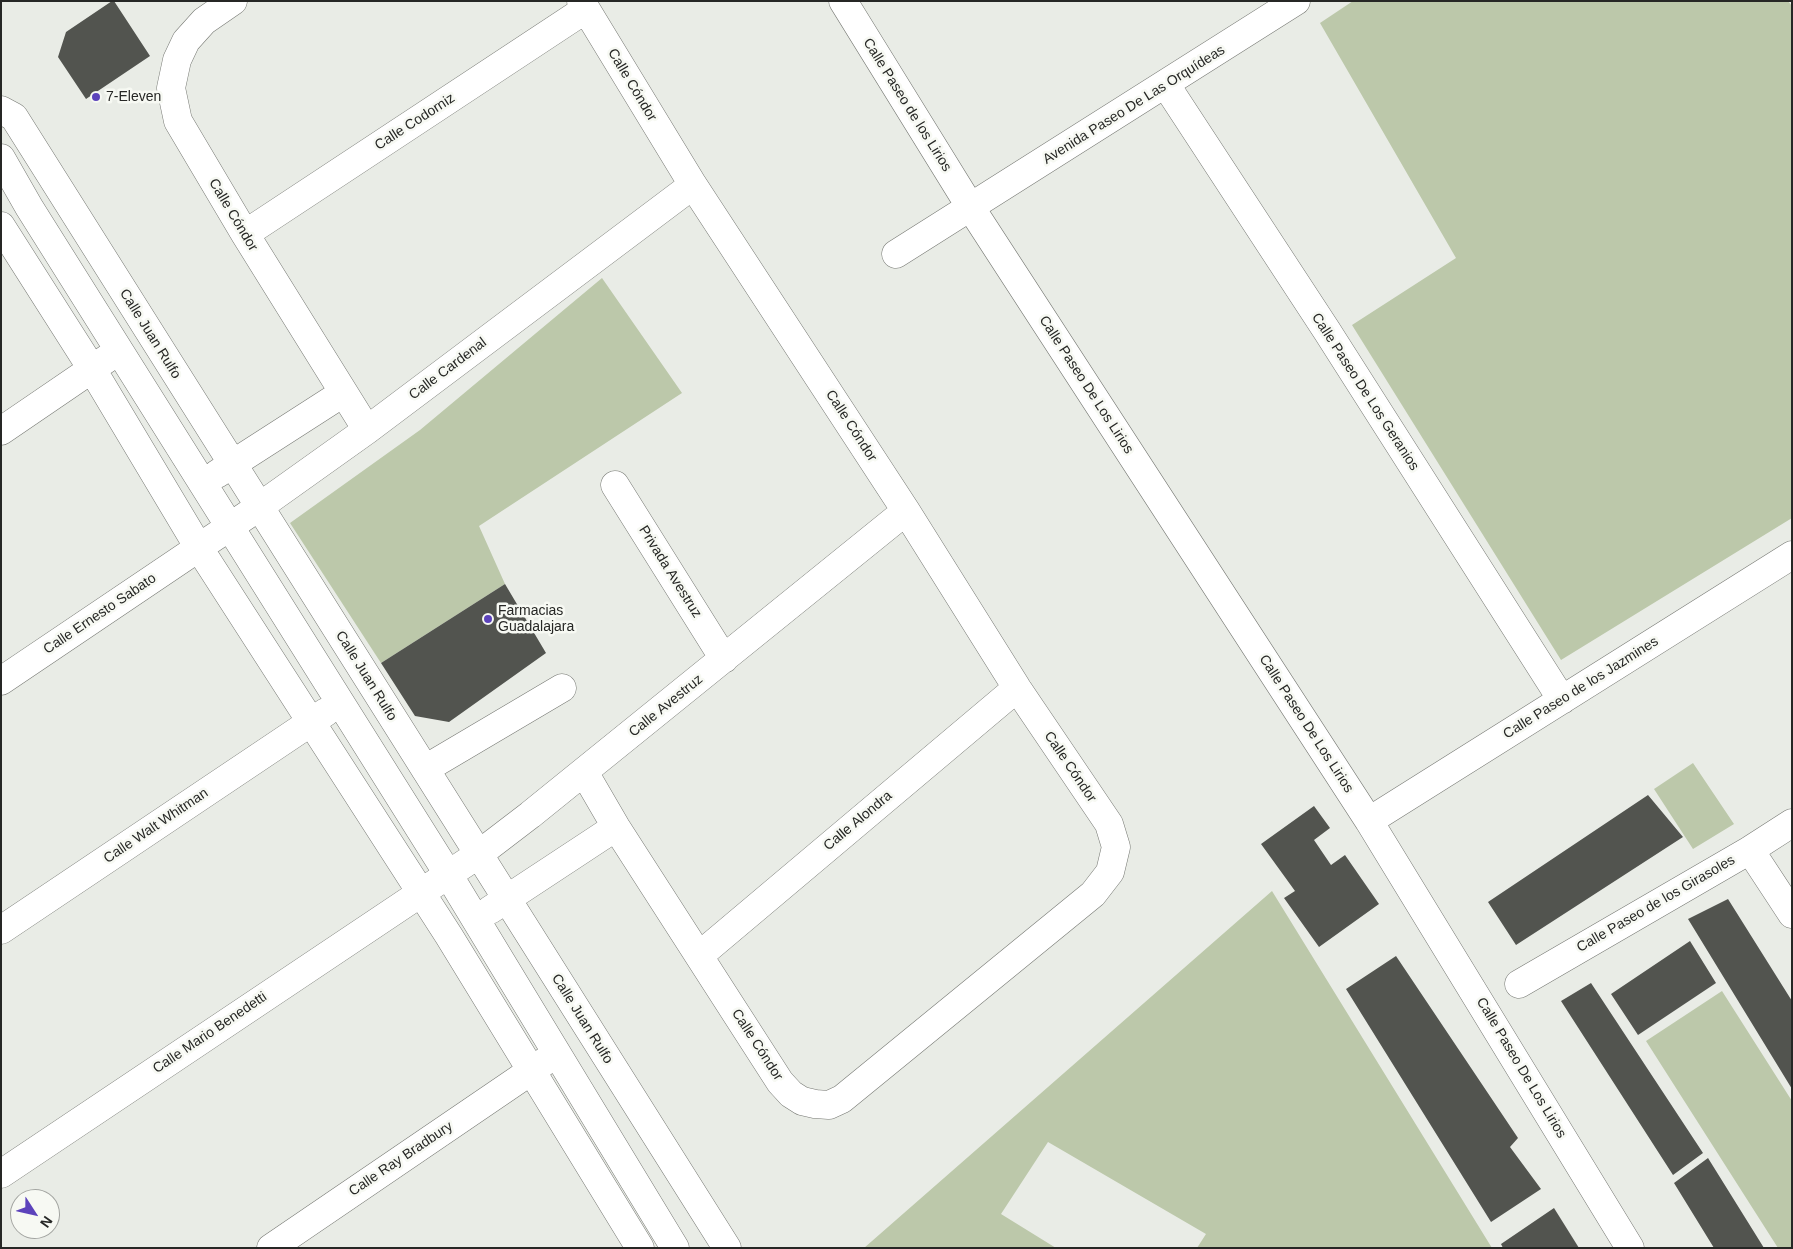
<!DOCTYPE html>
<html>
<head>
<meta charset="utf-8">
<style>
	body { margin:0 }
	#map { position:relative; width:1793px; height:1249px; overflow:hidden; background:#e9ece6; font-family:Helvetica,sans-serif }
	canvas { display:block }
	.frame { position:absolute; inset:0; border:2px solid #262725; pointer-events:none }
	.north { position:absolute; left:10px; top:1189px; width:50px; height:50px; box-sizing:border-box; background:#f7f9f3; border:1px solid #a3a5a1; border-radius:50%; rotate:125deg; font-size:14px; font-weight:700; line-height:20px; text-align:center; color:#262725 }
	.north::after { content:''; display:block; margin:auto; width:18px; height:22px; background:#5c43bb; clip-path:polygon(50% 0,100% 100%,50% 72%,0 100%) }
</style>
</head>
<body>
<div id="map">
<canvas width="1793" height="1249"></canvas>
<div class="frame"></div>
<div class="north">N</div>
</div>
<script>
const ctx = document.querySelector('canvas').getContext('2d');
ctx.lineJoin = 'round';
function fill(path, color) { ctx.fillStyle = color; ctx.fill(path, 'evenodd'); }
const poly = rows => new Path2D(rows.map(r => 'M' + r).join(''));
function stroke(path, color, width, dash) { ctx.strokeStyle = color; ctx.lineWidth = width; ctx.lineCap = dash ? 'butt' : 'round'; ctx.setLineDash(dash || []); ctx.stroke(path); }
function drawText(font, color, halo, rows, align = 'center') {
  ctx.font = font + ' Helvetica,sans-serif'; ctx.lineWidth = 5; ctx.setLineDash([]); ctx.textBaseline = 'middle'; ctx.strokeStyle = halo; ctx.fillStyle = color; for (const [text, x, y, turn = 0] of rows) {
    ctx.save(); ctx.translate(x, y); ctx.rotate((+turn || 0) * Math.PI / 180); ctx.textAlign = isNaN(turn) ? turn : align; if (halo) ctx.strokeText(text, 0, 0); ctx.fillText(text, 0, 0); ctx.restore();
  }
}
fill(poly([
	[1353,1,1788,1,1792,6,1792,518,1561,660,1352,325,1456,258,1320,23],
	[602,278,682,393,479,526,505,584,381,663,290,523,420,430],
	[1693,763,1734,824,1693,849,1654,789],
	[1272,891,1492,1248,1197,1248,1206,1234,1048,1142,1001,1214,1056,1248,864,1248],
	[1722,991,1792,1101,1792,1248,1778,1248,1646,1041]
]), '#bcc8aa');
fill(poly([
	[112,1,114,1,150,56,86,99,58,57,66,32],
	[505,584,546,653,449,722,415,716,381,663],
	[1648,795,1683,837,1516,945,1488,902],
	[1314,806,1330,828,1314,840,1331,865,1345,855,1379,904,1319,947,1284,898,1295,891,1261,844],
	[1728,899,1792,1001,1792,1089,1688,919],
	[1690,941,1716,983,1638,1035,1611,994],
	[1396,956,1518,1138,1510,1147,1541,1189,1491,1222,1346,989],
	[1591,983,1703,1153,1673,1175,1561,1001],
	[1708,1158,1764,1248,1714,1248,1674,1183],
	[1554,1208,1579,1248,1503,1248,1501,1244]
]), '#52544f');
const minor = poly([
	[233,1,204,21,186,41,177,60,171,88,178,121,245,234,367,430],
	[581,1,693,185,906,511,1017,688,1109,824,1116,847,1110,872,1093,894,842,1099,829,1105,815,1104,802,1101,791,1094,780,1082,616,827,584,772],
	[843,1,971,208,1369,821,1630,1248],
	[1166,85,1327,331,1562,700],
	[1,110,14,117,727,1248],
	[1,158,29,207,448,874,675,1248],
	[1,226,92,369,199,548,449,936,640,1248],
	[245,234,586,9],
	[896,254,1296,1],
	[1,431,108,358],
	[217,474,343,393],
	[615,485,724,659],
	[1,681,259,507,367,430,693,185],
	[425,769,562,688],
	[1369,821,1792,555],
	[1750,850,1792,914],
	[490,910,616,827],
	[1,930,326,712],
	[700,955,1017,688],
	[1519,984,1750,850,1792,823],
	[1,1174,479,854,530,815,906,511],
	[271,1248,547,1060]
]);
stroke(minor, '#767873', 29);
stroke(minor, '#fff', 28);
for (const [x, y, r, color] of [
	[96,97,5,"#5c43bb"],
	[488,619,5,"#5c43bb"]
]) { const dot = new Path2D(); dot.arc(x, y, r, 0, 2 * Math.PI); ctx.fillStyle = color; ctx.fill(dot); stroke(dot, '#f7f9f3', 2); }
drawText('14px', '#262725', '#f7f9f3', [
	["Calle Cóndor",632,85,59],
	["Calle Paseo de los Lirios",907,105,58],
	["Avenida Paseo De Las Orquídeas",1134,105,-32],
	["Calle Codorniz",415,122,-33],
	["Calle Cóndor",233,215,59],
	["Calle Juan Rulfo",150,334,58],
	["Calle Cardenal",448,369,-37],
	["Calle Paseo De Los Lirios",1086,385,57],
	["Calle Paseo De Los Geranios",1365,392,57],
	["Calle Cóndor",851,426,57],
	["Privada Avestruz",670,572,58],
	["Calle Ernesto Sabato",100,614,-34],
	["Calle Juan Rulfo",366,676,58],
	["Calle Paseo de los Jazmines",1581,688,-32],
	["Calle Avestruz",666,706,-39],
	["Calle Paseo De Los Lirios",1306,724,57],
	["Calle Cóndor",1070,767,56],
	["Calle Alondra",858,821,-40],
	["Calle Walt Whitman",156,826,-34],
	["Calle Paseo de los Girasoles",1656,904,-30],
	["Calle Juan Rulfo",582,1019,58],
	["Calle Mario Benedetti",210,1033,-34],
	["Calle Cóndor",757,1045,57],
	["Calle Paseo De Los Lirios",1521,1068,59],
	["Calle Ray Bradbury",401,1159,-34]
]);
drawText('14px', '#262725', '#f7f9f3', [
	["7-Eleven",106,97],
	["Farmacias",498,611],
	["Guadalajara",498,627]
], 'left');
</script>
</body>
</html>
